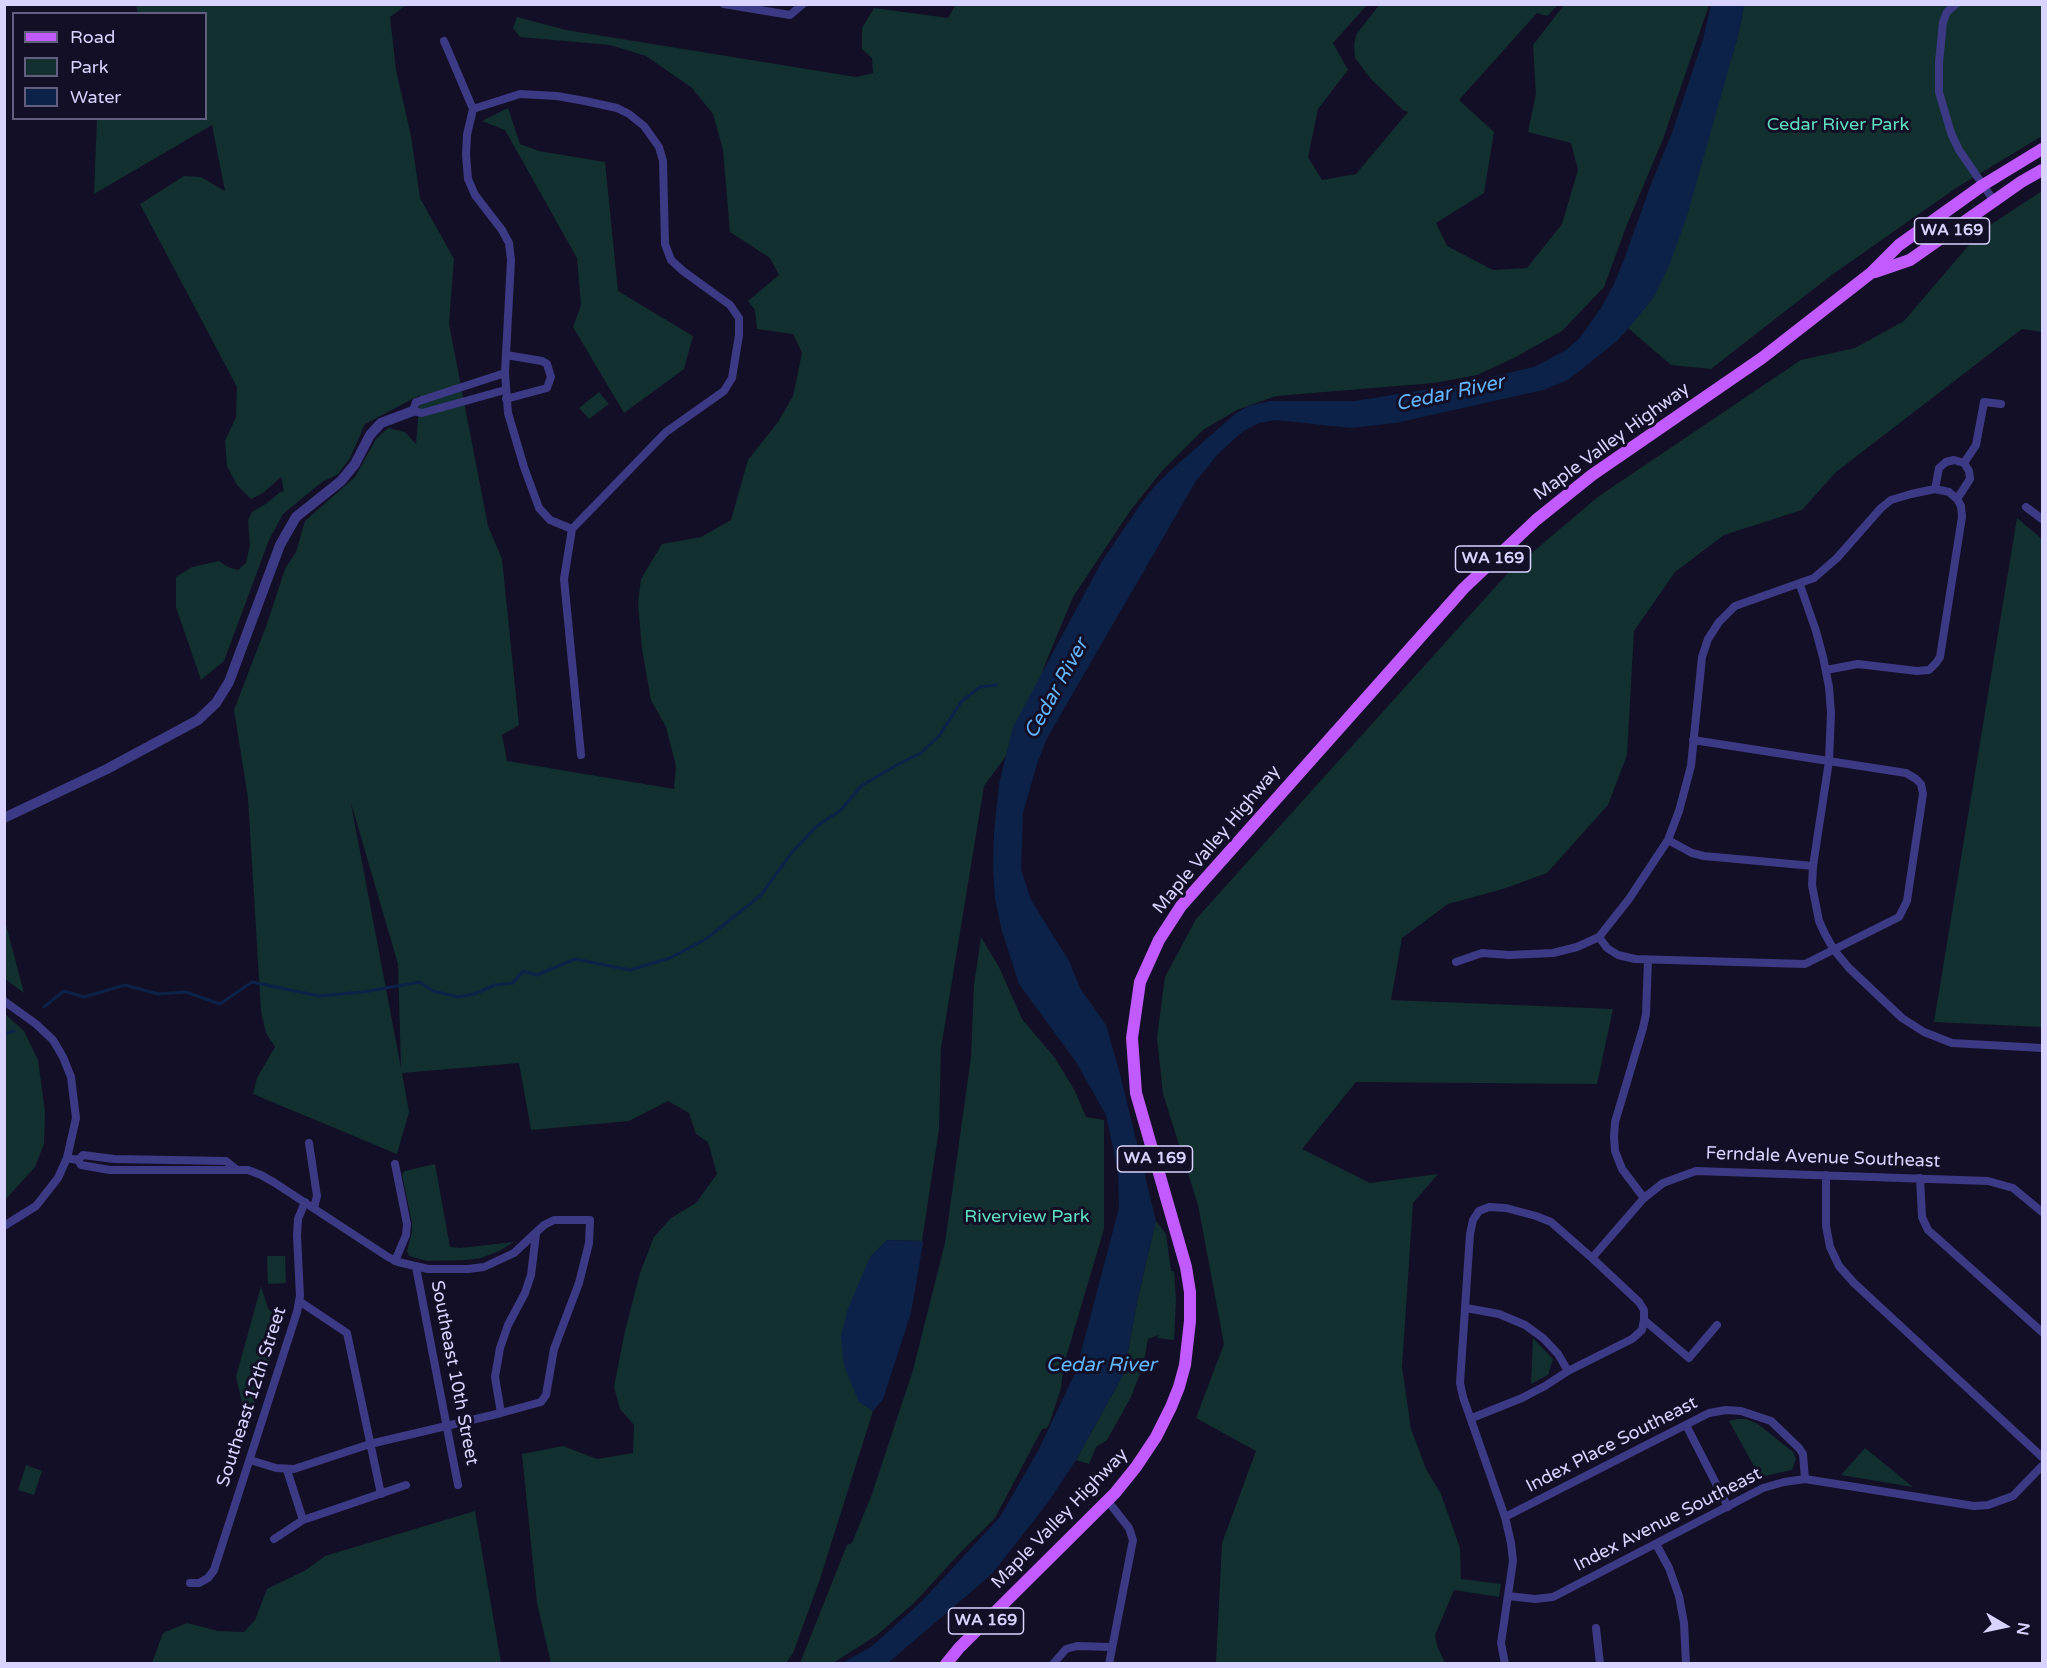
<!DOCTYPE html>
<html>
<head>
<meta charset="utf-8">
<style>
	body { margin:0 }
	#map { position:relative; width:2047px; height:1668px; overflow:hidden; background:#130f26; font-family:"Varela Round",sans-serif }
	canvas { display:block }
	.frame { position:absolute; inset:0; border:6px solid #d9d4ff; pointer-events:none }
	.legend { position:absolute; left:12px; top:12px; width:195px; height:108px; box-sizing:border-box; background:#130f26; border:2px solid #625e7d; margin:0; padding:8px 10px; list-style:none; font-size:18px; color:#d9d4ff }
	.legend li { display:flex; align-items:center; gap:12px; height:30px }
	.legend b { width:30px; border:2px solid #625e7d }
	.north { position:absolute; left:1975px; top:1596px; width:60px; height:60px; -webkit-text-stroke:4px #130f26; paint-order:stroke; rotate:99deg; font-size:16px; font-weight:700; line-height:24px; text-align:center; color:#d9d4ff }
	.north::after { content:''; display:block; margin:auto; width:21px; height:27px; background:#d9d4ff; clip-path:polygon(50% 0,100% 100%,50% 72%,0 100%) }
</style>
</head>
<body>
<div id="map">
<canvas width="2047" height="1668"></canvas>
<div class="frame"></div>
<ul class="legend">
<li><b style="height:8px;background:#c25bff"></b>Road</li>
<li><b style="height:16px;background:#12302f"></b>Park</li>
<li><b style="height:16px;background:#0c2248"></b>Water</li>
</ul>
<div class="north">N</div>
</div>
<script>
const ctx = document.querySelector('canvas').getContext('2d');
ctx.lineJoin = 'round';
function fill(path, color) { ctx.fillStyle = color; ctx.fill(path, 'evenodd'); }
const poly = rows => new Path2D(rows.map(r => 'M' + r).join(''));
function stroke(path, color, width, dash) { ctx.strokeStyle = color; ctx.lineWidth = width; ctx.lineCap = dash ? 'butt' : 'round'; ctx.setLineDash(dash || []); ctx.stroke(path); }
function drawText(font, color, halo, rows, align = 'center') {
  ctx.font = font + ' "Varela Round",sans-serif'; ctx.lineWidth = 6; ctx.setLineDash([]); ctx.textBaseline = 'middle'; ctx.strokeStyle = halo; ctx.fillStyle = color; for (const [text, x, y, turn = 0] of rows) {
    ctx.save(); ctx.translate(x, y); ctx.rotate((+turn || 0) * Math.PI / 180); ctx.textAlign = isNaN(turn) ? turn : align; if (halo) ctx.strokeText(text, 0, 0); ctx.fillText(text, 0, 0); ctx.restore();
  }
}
fill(poly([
	[956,4,1367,5,1333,43,1348,70,1318,109,1308,157,1322,180,1356,174,1408,112,1403,110,1371,79,1355,58,1354,45,1356,35,1379,5,1558,5,1547,16,1537,13,1459,100,1494,132,1484,193,1436,223,1447,246,1493,270,1527,268,1562,224,1578,170,1571,143,1528,132,1536,94,1533,45,1564,5,1709,5,1663,139,1626,227,1604,287,1562,331,1514,358,1477,375,1434,383,1276,396,1237,410,1203,430,1162,471,1130,511,1073,597,1046,662,1017,741,984,786,941,1048,939,1129,922,1241,887,1240,870,1257,859,1402,873,1411,819,1582,793,1653,786,1663,551,1663,537,1603,522,1454,563,1446,597,1459,633,1453,634,1425,620,1409,614,1387,625,1331,640,1273,654,1237,671,1218,696,1203,717,1174,708,1142,696,1134,689,1113,668,1101,629,1121,531,1130,519,1063,402,1073,409,1112,397,1154,253,1094,257,1078,275,1047,266,1033,261,1011,248,798,234,710,267,624,285,569,296,552,305,521,355,477,376,439,388,428,405,432,416,444,420,395,365,424,350,458,337,475,322,482,283,514,269,540,224,661,201,680,176,607,176,577,192,567,219,561,228,567,238,570,246,563,250,545,248,520,252,512,267,503,279,493,284,491,281,477,263,493,251,499,237,485,227,466,225,441,236,417,237,387,140,204,184,176,201,177,225,191,212,125,94,194,97,119,206,118,206,14,138,13,136,5,406,5,390,17,396,70,411,136,420,198,454,259,449,324,488,526,502,559,519,725,502,735,507,761,674,789,676,766,666,727,651,700,642,649,638,603,641,579,662,544,701,537,731,520,748,460,778,422,793,396,802,353,793,334,757,329,755,310,748,301,779,275,770,258,730,232,723,150,713,114,691,87,646,56,610,45,520,37,513,28,517,17,566,30,856,77,873,73,872,58,862,49,862,28,874,8,948,18],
	[351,803,398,964,401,1068,351,804],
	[1744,5,2042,5,2042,136,1956,188,1833,274,1711,369,1671,365,1628,328,1654,297,1721,93,1739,32],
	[508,108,520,144,539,151,605,162,618,291,693,336,684,369,624,413,573,327,581,305,577,258,505,130,482,121],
	[2042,191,2042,332,2022,329,1836,472,1802,510,1724,535,1675,572,1634,631,1627,755,1608,805,1547,873,1503,889,1448,904,1402,938,1391,1000,1613,1009,1597,1084,1356,1082,1302,1149,1370,1183,1438,1174,1413,1203,1402,1367,1411,1429,1426,1469,1441,1494,1460,1548,1461,1579,1501,1584,1499,1597,1454,1590,1435,1635,1437,1646,1445,1663,1216,1663,1222,1543,1256,1451,1196,1418,1224,1344,1198,1205,1163,1094,1157,1037,1165,977,1196,919,1508,573,1599,496,1801,360,1855,348,1904,321,1981,231],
	[599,392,609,404,589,419,579,408],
	[2017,518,2042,539,2042,1027,1934,1022],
	[4,921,5,921,24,993,5,979],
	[981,937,999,967,1022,1019,1055,1058,1075,1091,1086,1117,1104,1120,1104,1229,1064,1364,1061,1388,1050,1422,1047,1428,1042,1429,995,1518,958,1555,914,1603,877,1635,833,1663,800,1663,847,1545,852,1543,872,1494,913,1370,945,1243,971,1057,974,985],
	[5,1014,24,1031,38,1060,45,1112,44,1144,35,1167,5,1200],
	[435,1164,450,1247,460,1248,514,1242,499,1251,481,1258,466,1260,427,1261,409,1256,407,1251,412,1232,412,1223,402,1174,405,1171],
	[1156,1221,1166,1234,1171,1271,1174,1271,1176,1300,1174,1340,1157,1338,1159,1335,1148,1339,1143,1366,1131,1397,1107,1440,1096,1447,1089,1464,1076,1460,1124,1373,1138,1297],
	[267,1256,285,1256,286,1283,268,1284],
	[261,1286,268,1308,282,1326,247,1423,236,1377],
	[1533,1338,1553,1359,1548,1375,1531,1384],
	[1737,1419,1746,1419,1758,1424,1793,1452,1796,1459,1792,1470,1760,1477,1729,1421],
	[1865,1448,1913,1487,1841,1475],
	[26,1465,42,1471,34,1495,18,1490],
	[475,1511,501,1663,152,1663,163,1633,187,1623,218,1631,244,1632,255,1620,267,1589,306,1570,325,1556]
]), '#12302f');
fill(poly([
	[1711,5,1744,5,1739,32,1687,216,1669,266,1654,297,1627,330,1617,341,1568,380,1543,390,1396,423,1351,428,1276,420,1259,423,1242,432,1217,455,1196,481,1047,738,1037,764,1023,813,1021,869,1031,900,1069,961,1080,988,1106,1025,1119,1070,1156,1221,1138,1297,1124,1373,1076,1460,1049,1501,992,1574,888,1663,842,1663,871,1647,922,1601,1000,1517,1039,1449,1076,1371,1119,1208,1118,1171,1106,1115,1076,1062,1019,984,1001,928,995,898,993,868,994,832,999,784,1013,727,1102,561,1140,505,1154,487,1172,469,1235,414,1248,406,1270,401,1355,401,1461,384,1534,367,1566,350,1579,339,1601,308,1613,286,1623,262,1653,179,1672,133,1703,39],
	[887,1240,922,1241,923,1243,911,1313,883,1399,873,1411,859,1402,844,1366,841,1337,847,1311,870,1257]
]), '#0c2248');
stroke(poly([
	[44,1007,64,991,84,997,125,985,158,994,186,992,220,1004,252,982,319,996,363,992,420,982,433,991,458,997,474,994,495,985,513,983,523,971,537,975,575,959,630,970,670,958,706,939,761,895,792,852,817,826,841,810,861,786,897,765,921,753,939,736,961,702,980,687,997,685],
	[4,1034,14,1031]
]), '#0c2248', 3);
stroke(poly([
	[724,4,790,15,803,4],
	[1956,4,1947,12,1943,22,1939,63,1939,92,1951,133,1959,150,1994,201],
	[444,41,473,109,467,135,466,155,468,179,475,195,502,230,509,243,511,260,505,373,508,413,524,467,539,508,550,520,572,529],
	[473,109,520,94,557,96,585,101,617,108,629,114,644,126,659,147,663,161,665,244,671,260,683,271,730,305,739,318,739,335,732,378,724,391,666,432,572,529,564,579,581,755],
	[506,355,542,361,547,364,551,377,547,388,506,399],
	[505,373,416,402,413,411,422,413,505,390],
	[1935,489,1939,468,1946,462,1954,460,1964,463],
	[2026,507,2042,519],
	[1800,585,1816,631,1823,657,1829,687,1831,713,1829,761,1813,866,1812,885,1819,921,1825,934,1834,950,1849,968,1902,1018,1924,1032,1952,1043,2042,1048],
	[1826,670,1858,664,1917,671,1929,670,1936,663,1940,657,1962,517,1961,506,1957,499,1970,479,1969,471,1964,463,1976,445,1984,402,2001,404],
	[1668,840,1692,853,1704,856,1813,866],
	[1599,937,1629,899,1668,840,1679,811,1691,766,1702,657,1708,639,1719,622,1735,606,1814,578,1837,558,1881,508,1891,500,1911,494,1935,489,1949,492,1957,499],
	[1456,962,1482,953,1509,955,1553,953,1577,947,1599,937,1607,948,1618,955,1635,959,1805,964,1899,917,1907,901,1923,794,1921,784,1916,779,1906,773,1693,740],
	[4,1001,36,1024,53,1040,63,1057,71,1077,76,1118,67,1158,58,1178,36,1206,4,1226],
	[309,1143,317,1196,314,1208],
	[67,1158,78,1160,81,1165,110,1170,248,1170,261,1175,275,1183,388,1257,398,1262,428,1269,468,1269,484,1267,514,1253,544,1225,554,1220,590,1220,589,1243,579,1283,554,1349,546,1395,541,1402,501,1413,370,1444,294,1469,276,1468,250,1460],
	[78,1160,83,1155,114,1159,226,1161,236,1169],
	[1826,1175,1826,1226,1830,1247,1839,1266,1854,1283,2042,1457],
	[1920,1178,1922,1217,1928,1230,2042,1332],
	[1644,1198,1622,1169,1615,1151,1614,1137,1615,1122,1643,1028,1646,1014,1648,960],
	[1592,1258,1644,1198,1663,1183,1696,1171,1988,1181,2013,1188,2042,1212],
	[395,1261,406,1235,407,1224,395,1164],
	[416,1267,458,1485],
	[299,1301,347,1333,381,1494],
	[1466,1308,1499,1314,1525,1325,1543,1338,1558,1354,1568,1371],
	[1644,1320,1689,1358,1717,1325],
	[501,1413,495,1377,500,1348,508,1325,525,1293,531,1275,536,1234],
	[1472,1418,1522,1398,1545,1386,1568,1371,1632,1339,1642,1330,1644,1320,1644,1310,1639,1302,1592,1258,1551,1222,1536,1216,1506,1208,1489,1207,1479,1211,1473,1220,1470,1234,1460,1383,1463,1397,1505,1517,1511,1543,1513,1561,1501,1643,1505,1664],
	[1686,1425,1728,1507],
	[287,1470,303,1520],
	[1107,1500,1129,1528,1133,1540,1109,1664],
	[1505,1517,1709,1413,1726,1410,1741,1411,1771,1421,1799,1448,1803,1454,1805,1479],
	[274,1539,303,1520,406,1485],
	[1656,1544,1669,1568,1679,1596,1684,1623,1686,1664],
	[190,1583,199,1583,208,1578,214,1570,297,1312,300,1296,297,1235,298,1219,305,1202],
	[1508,1596,1535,1599,1553,1597,1763,1488,1784,1482,1805,1479,1974,1506,1988,1505,2013,1496,2042,1466],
	[1596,1628,1600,1664],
	[1053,1664,1066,1649,1077,1646,1111,1647]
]), '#3d3a85', 8);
stroke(poly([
	[4,818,107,769,198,720,216,703,229,682,280,545,296,517,341,481,355,464,370,435,381,423,413,411]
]), '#3d3a85', 10);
stroke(poly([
	[1875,272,1910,260,2021,182,2042,170],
	[946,1664,959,1648,1115,1493,1136,1467,1156,1437,1171,1407,1179,1387,1185,1365,1190,1321,1190,1292,1186,1267,1136,1093,1132,1038,1140,982,1159,940,1181,906,1464,588,1536,520,1592,475,1762,358,1871,273,1899,245,1983,185,2042,149]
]), '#c25bff', 12);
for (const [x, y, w] of [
	[1952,231,75],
	[1493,559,75],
	[1155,1159,75],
	[986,1621,75]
]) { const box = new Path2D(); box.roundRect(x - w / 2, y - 13, w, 26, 4.5); ctx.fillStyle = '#130f26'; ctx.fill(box); stroke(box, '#d9d4ff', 1.5); }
drawText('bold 16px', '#d9d4ff', null, [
	["WA 169",1952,231],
	["WA 169",1493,559],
	["WA 169",1155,1159],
	["WA 169",986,1621]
]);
drawText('18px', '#5fe0c0', '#130f26', [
	["Cedar River Park",1838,125],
	["Riverview Park",1027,1217]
]);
drawText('18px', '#d9d4ff', '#130f26', [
	["Maple Valley Highway",1612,442,-36],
	["Maple Valley Highway",1217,840,-50],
	["Ferndale Avenue Southeast",1823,1158,2],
	["Southeast 10th Street",454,1373,79],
	["Southeast 12th Street",252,1397,-72],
	["Index Place Southeast",1612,1445,-27],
	["Maple Valley Highway",1060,1519,-46],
	["Index Avenue Southeast",1668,1520,-27]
]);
drawText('italic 20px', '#62b6ff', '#130f26', [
	["Cedar River",1450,394,-12],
	["Cedar River",1057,689,-61],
	["Cedar River",1101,1366]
]);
</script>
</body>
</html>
